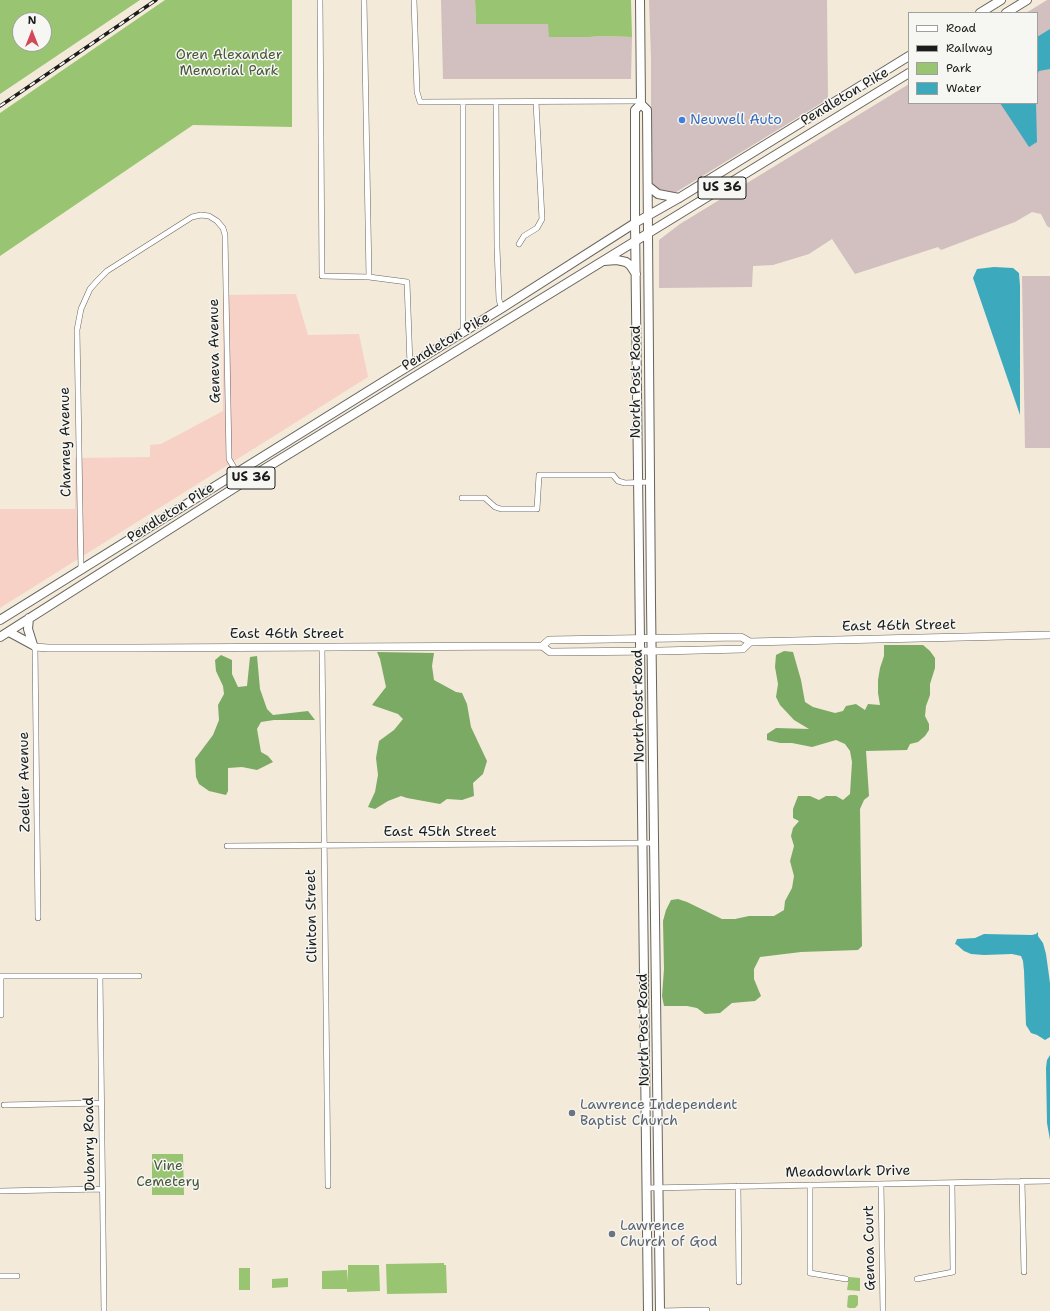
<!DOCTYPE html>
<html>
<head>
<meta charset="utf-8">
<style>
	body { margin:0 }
	#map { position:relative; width:1050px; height:1311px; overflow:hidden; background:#f3ead9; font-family:"Shantell Sans",sans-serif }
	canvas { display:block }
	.legend { position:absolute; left:908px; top:12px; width:130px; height:92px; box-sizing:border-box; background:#f6f6f2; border:1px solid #9f9f9c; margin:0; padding:5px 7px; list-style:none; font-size:12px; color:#1c1c1c }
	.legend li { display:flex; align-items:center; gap:8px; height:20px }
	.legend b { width:20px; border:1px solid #9f9f9c }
	.north { position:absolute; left:12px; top:12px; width:40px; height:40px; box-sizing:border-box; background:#f6f6f2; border:1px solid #9f9f9c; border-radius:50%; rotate:0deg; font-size:11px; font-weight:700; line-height:16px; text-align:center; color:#1c1c1c }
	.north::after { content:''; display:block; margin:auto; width:14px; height:18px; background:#d1495b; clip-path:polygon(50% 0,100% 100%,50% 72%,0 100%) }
</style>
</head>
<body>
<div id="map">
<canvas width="1050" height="1311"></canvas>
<ul class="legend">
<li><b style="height:5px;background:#fff"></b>Road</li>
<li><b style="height:5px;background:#1c1c1c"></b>Railway</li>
<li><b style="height:11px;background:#99c572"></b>Park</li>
<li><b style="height:11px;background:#3da9bd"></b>Water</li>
</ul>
<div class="north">N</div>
</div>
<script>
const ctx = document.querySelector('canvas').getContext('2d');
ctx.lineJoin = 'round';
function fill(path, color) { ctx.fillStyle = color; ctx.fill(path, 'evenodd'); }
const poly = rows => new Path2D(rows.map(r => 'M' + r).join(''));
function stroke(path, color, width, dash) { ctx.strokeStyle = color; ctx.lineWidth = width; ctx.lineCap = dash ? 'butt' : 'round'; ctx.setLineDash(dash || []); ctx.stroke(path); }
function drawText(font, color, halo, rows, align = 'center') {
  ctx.font = font + ' "Shantell Sans",sans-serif'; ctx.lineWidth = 3; ctx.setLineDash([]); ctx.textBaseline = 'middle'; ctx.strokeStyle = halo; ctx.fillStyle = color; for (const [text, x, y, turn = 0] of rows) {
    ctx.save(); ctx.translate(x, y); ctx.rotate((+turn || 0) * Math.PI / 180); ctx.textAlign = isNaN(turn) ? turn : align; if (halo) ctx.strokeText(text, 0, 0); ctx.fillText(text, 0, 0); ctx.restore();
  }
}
fill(poly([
	[296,294,308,335,359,334,368,377,0,608,0,509,75,509,75,458,150,457,150,445,161,444,223,411,223,295]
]), '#f7d1c6');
fill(poly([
	[441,0,475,0,476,24,549,24,549,36,590,37,601,36,632,37,631,79,443,79],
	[649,0,827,0,828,99,673,194,660,193,651,183,651,58],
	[1047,0,1050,0,1050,228,1047,226,1041,214,1032,212,1015,222,941,250,938,247,855,274,832,239,809,254,773,265,753,266,752,287,659,288,659,240,680,224,909,84,909,103,1037,103,1037,13,1026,13],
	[1022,276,1050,276,1050,448,1025,448]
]), '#d2bfbf');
fill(poly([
	[0,0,140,0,0,94],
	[20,20,44,20,44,44,20,44],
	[165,0,292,0,292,127,193,125,0,256,0,113],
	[475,0,631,0,632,37,601,36,590,37,549,37,548,24,476,24],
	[152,1154,183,1154,184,1195,152,1195],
	[444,1263,444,1265,446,1265,447,1293,387,1294,386,1264],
	[348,1265,379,1265,380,1291,347,1292,347,1289,322,1289,322,1271,347,1270,348,1282],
	[239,1268,250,1268,250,1290,239,1290],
	[849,1277,860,1278,860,1291,847,1290],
	[288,1278,288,1287,272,1288,272,1279],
	[850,1295,856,1295,858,1296,858,1305,855,1308,849,1308,847,1307,848,1296]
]), '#99c572');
fill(poly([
	[884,645,923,645,930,651,935,658,935,668,930,684,930,695,926,706,925,716,929,724,929,730,925,736,918,742,910,744,907,750,866,751,869,796,864,800,860,809,862,946,858,950,801,952,760,957,754,969,754,979,761,996,755,1001,732,1003,720,1013,705,1014,697,1008,687,1006,664,1006,662,996,664,969,663,921,666,910,671,900,678,899,687,902,722,919,735,919,749,916,774,916,784,910,785,901,792,888,794,876,790,861,794,846,791,836,793,828,799,821,793,818,793,809,798,796,810,796,819,800,826,796,836,796,843,800,850,794,852,762,850,751,845,744,836,740,812,747,792,743,780,743,767,740,767,734,776,728,809,729,794,720,780,705,776,697,778,684,775,667,776,655,784,651,793,652,801,680,805,702,813,707,835,713,843,711,846,706,856,704,865,710,868,704,880,705,878,693,878,680,880,668,884,656],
	[377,652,434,653,432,666,434,680,456,692,462,693,467,704,471,727,487,761,483,774,473,783,474,796,462,800,447,799,440,804,407,798,401,796,388,801,375,809,368,807,375,792,378,775,376,758,379,741,394,730,403,719,398,714,372,705,386,687,380,659],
	[221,655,232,660,232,674,238,687,247,686,250,657,257,656,260,689,267,709,273,715,308,711,315,720,274,720,261,722,257,729,261,752,268,756,273,762,257,770,242,767,228,768,228,791,226,795,209,791,199,784,196,777,195,759,213,735,219,720,218,705,224,694,223,686,216,671,215,660]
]), '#7aaa64');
fill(poly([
	[1050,29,1050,69,1039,71,1037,75,1037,37],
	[1000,103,1036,103,1037,142,1029,147],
	[994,267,1013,268,1019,273,1020,286,1020,415,973,278,977,269],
	[1038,932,1038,936,1043,943,1046,954,1050,983,1050,1037,1045,1040,1037,1035,1031,1033,1026,1025,1024,971,1023,961,1021,956,1012,954,984,955,971,954,964,951,957,945,955,944,957,939,975,938,984,934,1032,935,1036,934],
	[1050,1055,1050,1140,1047,1123,1046,1068,1047,1060]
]), '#3da9bd');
const minor = poly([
	[320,0,322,276,369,277,407,282,410,365],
	[364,0,369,277],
	[414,0,417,92,420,102,641,101],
	[496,102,497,247,499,300,502,308],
	[463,103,463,332],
	[519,244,524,236,537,228,542,219,536,102],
	[462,498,485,498,495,507,501,509,537,509,539,475,613,475,618,481,625,483,650,482],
	[81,570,77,330,81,309,90,289,98,280,107,271,192,217,201,215,209,216,217,221,223,228,225,235,229,459,243,483],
	[35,647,38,918],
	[322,647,328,1186],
	[227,846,654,843],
	[0,976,139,976],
	[1,976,1,1015],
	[100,976,104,1311],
	[4,1105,101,1103],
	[1022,1181,1024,1272],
	[881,1184,883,1311],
	[810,1185,810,1273,846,1279],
	[738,1186,739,1282],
	[646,1188,1050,1181],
	[0,1191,102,1189],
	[0,1276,17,1276],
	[917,1279,953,1272,952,1183],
	[660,1311,707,1310]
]);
const tertiary = poly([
	[33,645,35,647,48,648,135,648,542,646,549,640,741,637,750,642,1050,635],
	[542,646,550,652,660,651,743,649,750,642]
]);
const primary = poly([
	[640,0,641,104,635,110,635,223,648,1311],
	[980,13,1001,0],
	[1006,13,1027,0],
	[641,104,647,110,651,603,660,1311],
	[648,186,658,194,679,198],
	[604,261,617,260,626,262,630,265,636,274],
	[29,618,28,629,33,645],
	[0,620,502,308,635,223,679,198,909,56],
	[9,632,33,645],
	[0,637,261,471,909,73]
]);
stroke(minor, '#67645e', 6);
stroke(tertiary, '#67645e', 8);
stroke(primary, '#67645e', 10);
stroke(minor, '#fff', 5);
stroke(tertiary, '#fff', 7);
stroke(primary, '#fff', 8);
const rail = poly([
	[0,106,156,0]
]);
stroke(rail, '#1c1c1c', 3.5);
stroke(rail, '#f6f6f2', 2, [6]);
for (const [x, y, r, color] of [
	[682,120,4,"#3f7fe0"],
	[572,1113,4,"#6b7280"],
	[612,1234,4,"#6b7280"]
]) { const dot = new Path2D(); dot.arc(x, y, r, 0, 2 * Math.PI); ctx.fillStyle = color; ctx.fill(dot); stroke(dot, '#f6f6f2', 1.5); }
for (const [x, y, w] of [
	[722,188,48],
	[251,478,48]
]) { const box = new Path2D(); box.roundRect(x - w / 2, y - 11, w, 22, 3); ctx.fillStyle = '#f6f6f2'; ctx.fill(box); stroke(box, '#1c1c1c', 1); }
drawText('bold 13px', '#1c1c1c', null, [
	["US 36",722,188],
	["US 36",251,478]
]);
drawText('14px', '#48573a', '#f6f6f2', [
	["Oren Alexander",229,55],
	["Memorial Park",229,71],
	["Vine",168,1166],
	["Cemetery",168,1182]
]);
drawText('14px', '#1c1c1c', '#f6f6f2', [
	["Pendleton Pike",845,97,-31],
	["Pendleton Pike",446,342,-31],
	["Geneva Avenue",215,351,-91],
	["North Post Road",636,382,-90],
	["Charney Avenue",66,442,-91],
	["Pendleton Pike",171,513,-32],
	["East 46th Street",899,626,-1],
	["East 46th Street",287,634],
	["North Post Road",639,706,-91],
	["Zoeller Avenue",25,782,-91],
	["East 45th Street",440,832],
	["Clinton Street",312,916,-91],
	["North Post Road",644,1030,-91],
	["Dubarry Road",90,1144,-91],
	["Meadowlark Drive",848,1172,-1],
	["Genoa Court",870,1248,-91]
]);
drawText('14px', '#366cbe', '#f6f6f2', [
	["Neuwell Auto",690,120]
], 'left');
drawText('14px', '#5b616d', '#f6f6f2', [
	["Lawrence Independent",580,1105],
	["Baptist Church",580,1121],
	["Lawrence",620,1226],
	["Church of God",620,1242]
], 'left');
</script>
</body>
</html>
